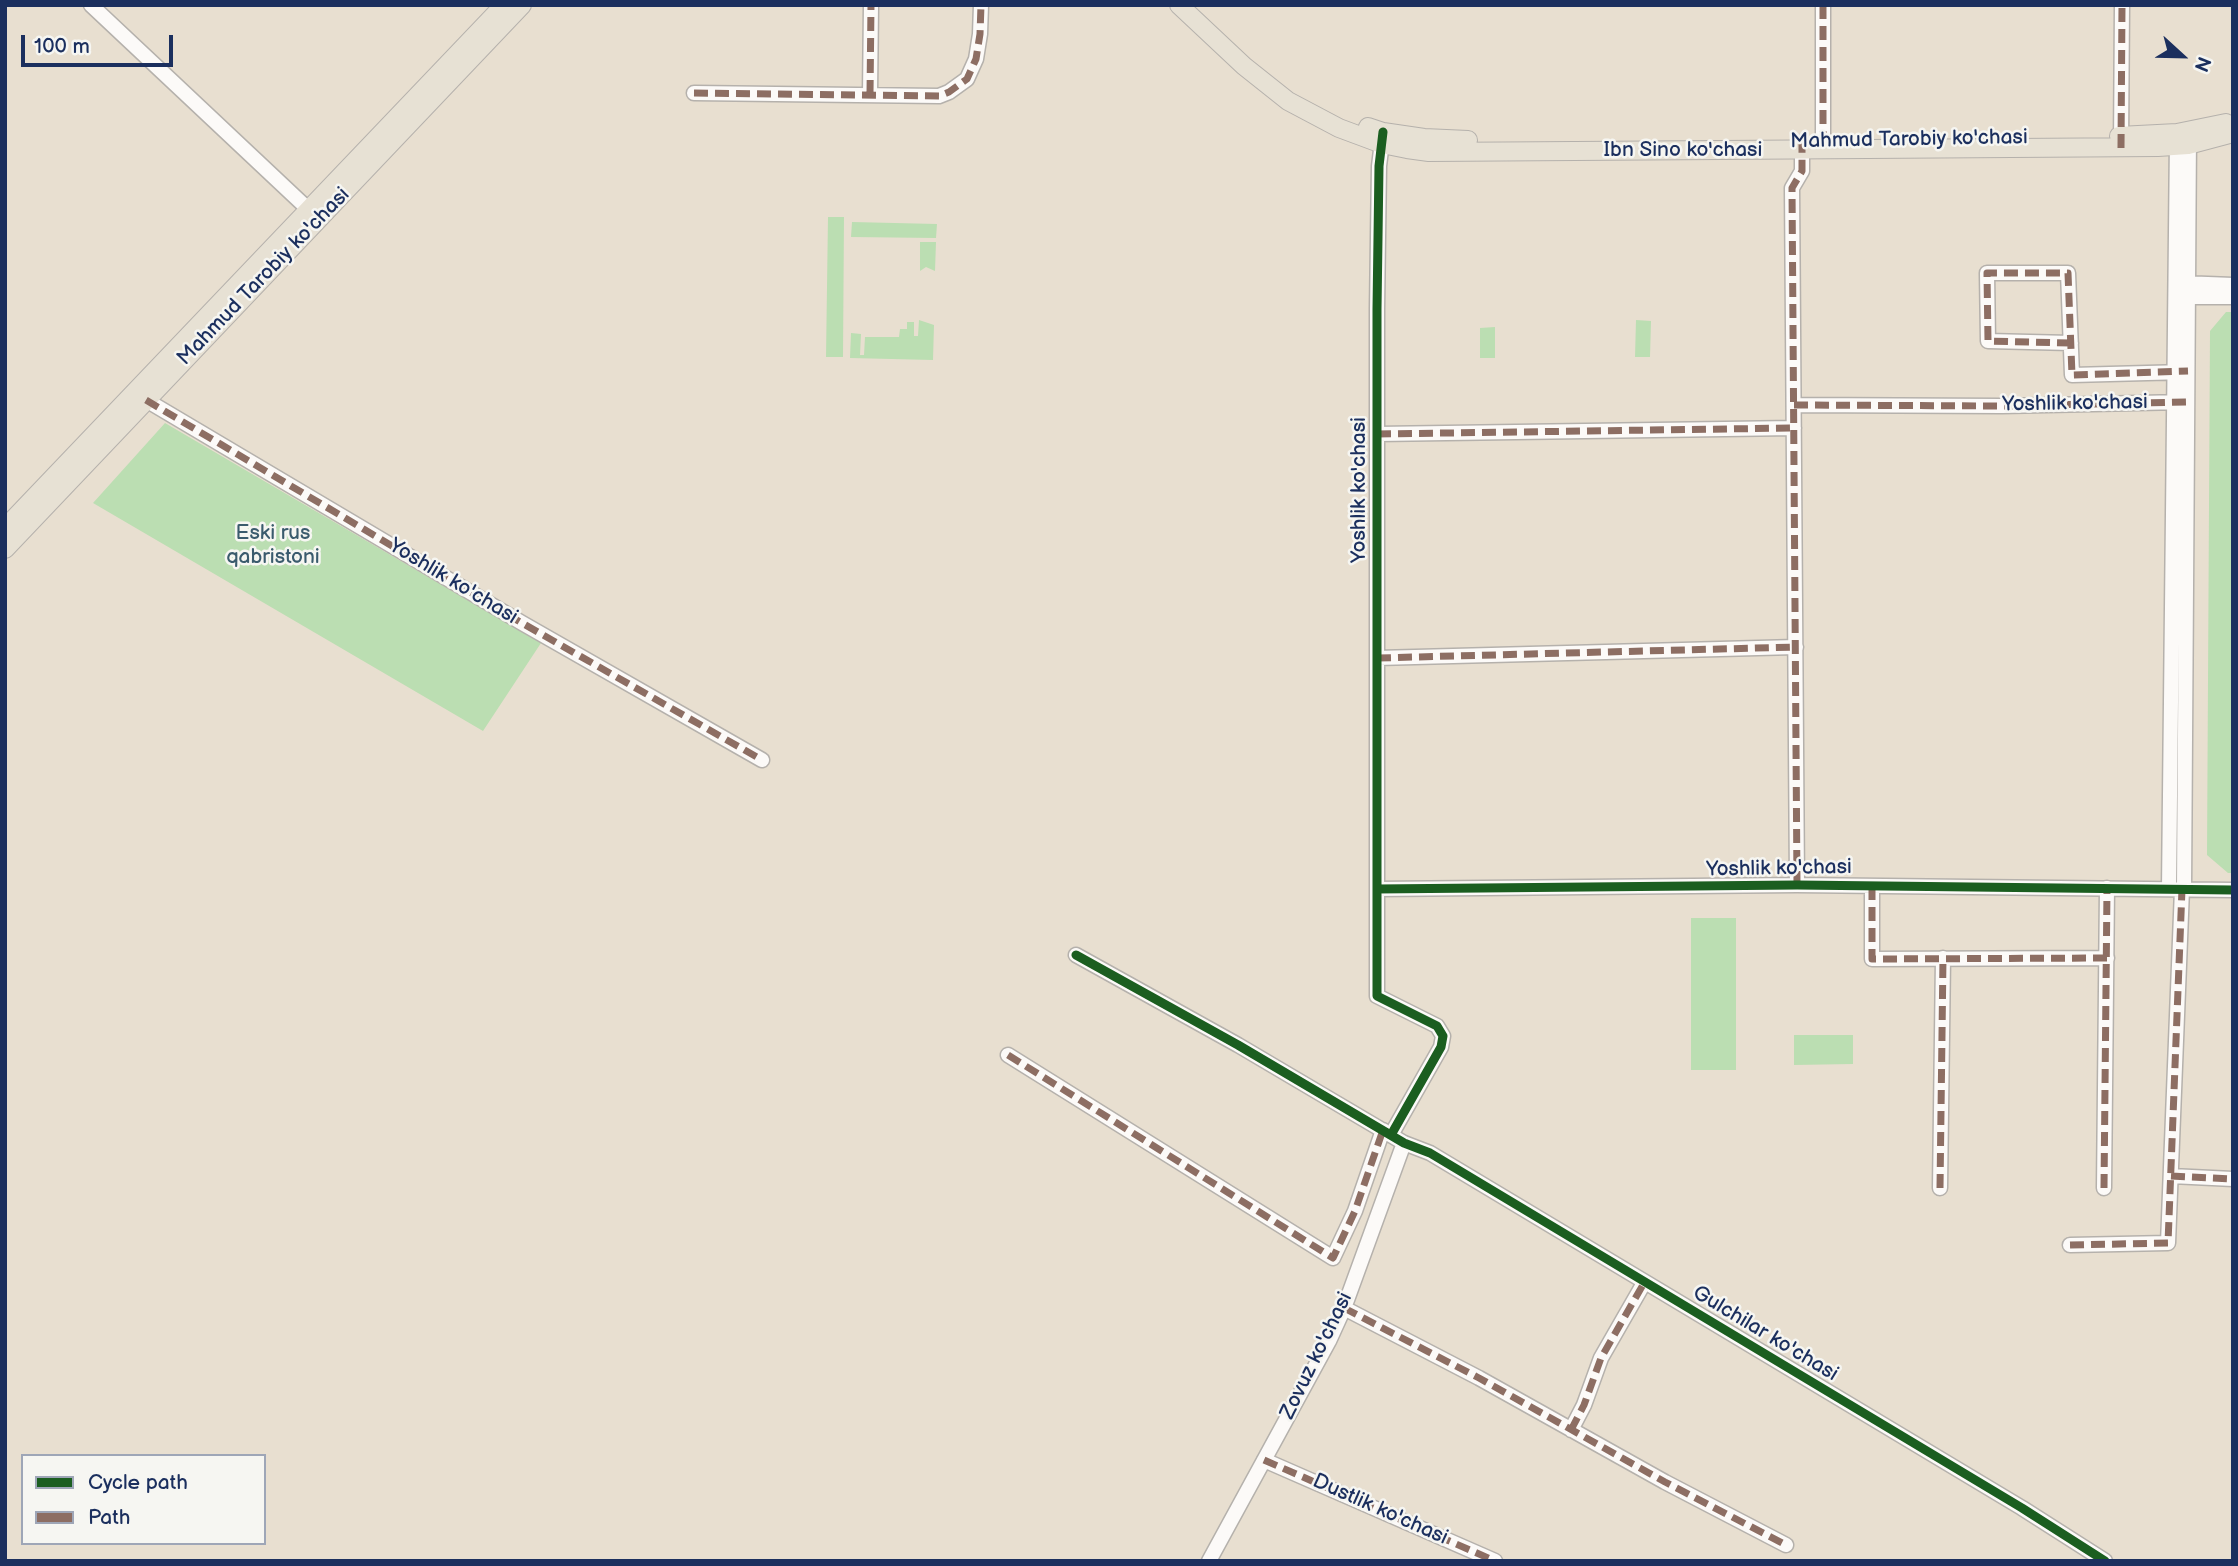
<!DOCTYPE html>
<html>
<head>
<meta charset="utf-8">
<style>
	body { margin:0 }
	#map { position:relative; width:2238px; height:1566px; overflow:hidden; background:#e8dfd0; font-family:"Balsamiq Sans",sans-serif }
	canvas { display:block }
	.frame { position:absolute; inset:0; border:7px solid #1b2f5e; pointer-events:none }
	.legend { position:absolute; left:21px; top:1454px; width:245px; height:91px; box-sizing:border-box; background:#f6f6f2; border:2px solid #9ea6b7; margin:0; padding:9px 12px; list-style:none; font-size:21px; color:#1b2f5e }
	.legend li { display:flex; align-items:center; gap:14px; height:35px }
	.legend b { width:35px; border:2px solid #9ea6b7 }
	.north { position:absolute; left:2147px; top:21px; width:70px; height:70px; -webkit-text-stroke:5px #f6f6f2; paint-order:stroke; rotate:112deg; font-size:19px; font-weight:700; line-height:28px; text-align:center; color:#1b2f5e }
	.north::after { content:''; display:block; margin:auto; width:24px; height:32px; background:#1b2f5e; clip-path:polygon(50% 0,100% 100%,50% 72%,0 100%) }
	.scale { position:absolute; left:21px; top:35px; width:152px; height:32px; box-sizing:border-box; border:4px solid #1b2f5e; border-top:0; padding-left:9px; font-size:21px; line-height:24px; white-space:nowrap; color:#1b2f5e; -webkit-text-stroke:5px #f6f6f2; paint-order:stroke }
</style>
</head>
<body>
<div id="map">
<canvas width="2238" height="1566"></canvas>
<div class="frame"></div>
<ul class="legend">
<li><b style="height:9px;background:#1b5e20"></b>Cycle path</li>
<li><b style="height:9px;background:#8d6e63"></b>Path</li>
</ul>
<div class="north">N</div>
<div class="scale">100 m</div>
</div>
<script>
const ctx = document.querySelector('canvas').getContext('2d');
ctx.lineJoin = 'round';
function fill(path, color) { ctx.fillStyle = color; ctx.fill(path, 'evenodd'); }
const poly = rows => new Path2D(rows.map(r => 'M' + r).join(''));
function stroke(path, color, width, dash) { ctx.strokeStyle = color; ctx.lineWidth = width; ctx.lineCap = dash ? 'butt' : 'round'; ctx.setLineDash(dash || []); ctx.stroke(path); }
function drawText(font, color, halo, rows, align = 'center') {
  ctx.font = font + ' "Balsamiq Sans",sans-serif'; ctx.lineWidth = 5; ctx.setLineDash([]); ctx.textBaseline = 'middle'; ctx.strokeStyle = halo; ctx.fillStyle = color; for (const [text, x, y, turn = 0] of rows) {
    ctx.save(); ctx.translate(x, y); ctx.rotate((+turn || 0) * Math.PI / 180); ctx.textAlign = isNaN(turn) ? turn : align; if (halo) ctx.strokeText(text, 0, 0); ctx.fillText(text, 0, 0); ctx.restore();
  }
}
fill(poly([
	[828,217,844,217,843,357,826,357],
	[852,222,937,224,936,238,851,237],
	[920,242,936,242,935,271,926,267,920,271],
	[2226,312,2233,312,2233,873,2228,873,2207,855,2210,331],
	[919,320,934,325,933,360,850,358,851,333,861,334,860,355,864,355,865,337,899,337,900,329,907,329,907,322,914,322,914,336,918,336],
	[1636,320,1651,321,1650,357,1635,357],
	[1495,327,1495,358,1480,358,1480,328],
	[165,423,541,643,483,731,93,503],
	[1691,918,1736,918,1736,1070,1691,1070],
	[1794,1035,1853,1035,1853,1064,1794,1065]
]), '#bbdeb2');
const minor = poly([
	[91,5,308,209],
	[1823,5,1823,150],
	[694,93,939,96,949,92,967,79,976,59,980,34,981,5],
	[870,94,871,5],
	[1383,134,1379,166,1377,309,1377,996,1437,1026,1443,1036,1441,1047,1391,1135],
	[2121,146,2122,5],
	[2182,283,2233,285],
	[2181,297,2233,297],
	[2071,343,1988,341,1987,273,2068,273,2072,375,2185,372],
	[146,400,522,623,762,760],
	[1794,405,2002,406,2183,402],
	[1377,434,1794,428],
	[1377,658,1796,647],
	[1797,885,1792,188,1802,171,1802,142],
	[1872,886,1872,959,2107,958],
	[1377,889,1797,885,2233,890],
	[2169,889,2177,138],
	[2184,889,2189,134],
	[1076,955,1238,1045,1404,1143,1430,1153,2022,1508,2105,1561],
	[1008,1055,1333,1258,1355,1211,1383,1130],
	[2171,1176,2233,1179],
	[1940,1188,1943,958],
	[2104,1188,2107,888],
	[2070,1245,2168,1243,2182,889],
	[1344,1308,1479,1378,1665,1482,1786,1545],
	[1571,1430,1584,1405,1601,1358,1644,1283],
	[1264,1460,1495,1561],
	[1209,1561,1329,1341,1344,1308,1404,1143]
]);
const major = poly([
	[1179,5,1244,66,1288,101,1339,128,1382,144,1407,149,1429,152,2158,147,2188,145,2233,133],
	[1368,127,1383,132,1424,138,1468,140],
	[2119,136,2177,133,2226,123],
	[5,528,504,5],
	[5,549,522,5]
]);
stroke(minor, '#b5b1ac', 17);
stroke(major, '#b5b1ac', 20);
stroke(minor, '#fcfaf8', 14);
stroke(major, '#e7e1d4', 18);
stroke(poly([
	[1823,5,1823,150],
	[694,93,939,96,949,92,967,79,976,59,980,34,981,5],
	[870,94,871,5],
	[2121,148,2122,5],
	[2071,343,1988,341,1987,273,2068,273,2072,375,2188,371],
	[146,400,522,623,762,760],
	[1794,405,2002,406,2188,402],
	[1377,434,1794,428],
	[1377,658,1796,647],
	[1797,885,1792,188,1802,171,1802,142],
	[1872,886,1872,959,2107,958],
	[1008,1055,1333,1258,1355,1211,1383,1130],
	[2171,1176,2233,1179],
	[1940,1188,1943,958],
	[2104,1188,2107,888],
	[2070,1245,2168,1243,2182,889],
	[1344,1308,1479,1378,1665,1482,1786,1545],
	[1571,1430,1584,1405,1601,1358,1644,1283],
	[1264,1460,1495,1561]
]), '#8d6e63', 7, [14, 7]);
stroke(poly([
	[1383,132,1379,166,1377,309,1377,996,1437,1026,1443,1036,1441,1047,1391,1135],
	[1377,889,1797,885,2233,890],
	[1076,955,1238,1045,1404,1143,1430,1153,2022,1508,2105,1561]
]), '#1b5e20', 9);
drawText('21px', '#1b2f5e', '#f6f6f2', [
	["Mahmud Tarobiy ko'chasi",1909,140,-1],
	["Ibn Sino ko'chasi",1683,151],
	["Mahmud Tarobiy ko'chasi",264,277,-46],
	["Yoshlik ko'chasi",2075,404,-1],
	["Yoshlik ko'chasi",1360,490,-90],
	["Yoshlik ko'chasi",453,582,31],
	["Yoshlik ko'chasi",1779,869,-1],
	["Gulchilar ko'chasi",1765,1334,31],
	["Zovuz ko'chasi",1317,1356,-64],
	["Dustlik ko'chasi",1380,1510,24]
]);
drawText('21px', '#3a5b6d', '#f6f6f2', [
	["Eski rus",273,534],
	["qabristoni",273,558]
]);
</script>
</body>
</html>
